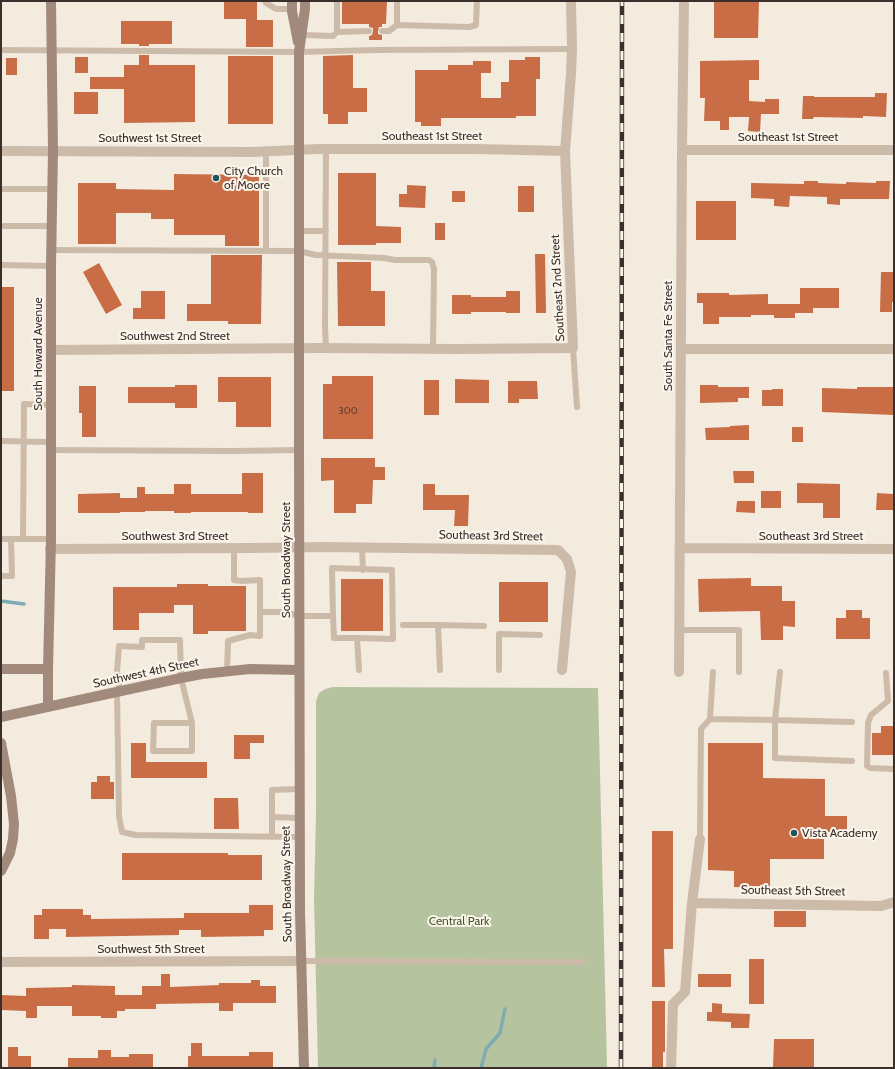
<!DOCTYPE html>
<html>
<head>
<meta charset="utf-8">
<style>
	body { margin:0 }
	#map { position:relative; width:895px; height:1069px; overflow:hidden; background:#f4ebdf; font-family:Cabin,sans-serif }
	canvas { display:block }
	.frame { position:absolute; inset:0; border:2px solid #3a2f2a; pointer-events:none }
</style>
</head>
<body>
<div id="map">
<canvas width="895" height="1069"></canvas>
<div class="frame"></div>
</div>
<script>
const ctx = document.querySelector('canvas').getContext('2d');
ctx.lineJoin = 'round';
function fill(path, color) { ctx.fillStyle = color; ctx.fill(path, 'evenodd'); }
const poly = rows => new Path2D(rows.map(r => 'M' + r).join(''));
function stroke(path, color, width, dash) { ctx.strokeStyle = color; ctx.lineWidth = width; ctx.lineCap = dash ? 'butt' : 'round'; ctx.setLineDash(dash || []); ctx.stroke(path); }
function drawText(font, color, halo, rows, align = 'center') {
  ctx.font = font + ' Cabin,sans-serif'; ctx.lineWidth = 4; ctx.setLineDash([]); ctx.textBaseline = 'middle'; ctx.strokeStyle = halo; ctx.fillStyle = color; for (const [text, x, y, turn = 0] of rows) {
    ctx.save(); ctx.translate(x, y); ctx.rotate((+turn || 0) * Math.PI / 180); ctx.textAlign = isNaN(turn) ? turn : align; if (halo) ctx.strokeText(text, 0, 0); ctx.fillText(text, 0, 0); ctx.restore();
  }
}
fill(poly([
	[333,687,598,688,607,1068,318,1068,314,899,316,813,316,701,319,693,325,689]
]), '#b5c49e');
stroke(poly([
	[1,601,24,604],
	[434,1068,435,1060],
	[481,1068,486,1049,500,1033,505,1009]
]), '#7dadb2', 3.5);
fill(poly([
	[224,1,257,1,257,20,273,20,273,47,246,47,246,19,224,19],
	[342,1,387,1,386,24,382,24,382,27,379,27,378,31,378,34,382,35,382,40,369,40,369,36,372,35,373,31,373,28,369,27,369,24,342,24],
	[714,1,759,1,758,38,714,38],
	[121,21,172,21,172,44,149,44,149,46,139,46,139,44,121,44],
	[139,55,149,55,149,65,195,65,195,122,124,123,124,89,90,89,90,77,124,77,124,65,139,65],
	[353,55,353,88,367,88,367,112,348,112,348,124,328,124,328,114,323,114,323,56],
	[228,56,273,56,273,124,228,124],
	[75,57,88,57,88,73,75,73],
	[525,57,540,57,540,79,536,79,536,116,516,116,516,118,441,118,441,126,421,126,421,122,415,122,415,70,448,70,448,65,473,65,473,61,491,61,491,73,481,73,481,98,501,98,501,82,509,82,509,60,525,60],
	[6,58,17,58,17,75,6,75],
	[759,60,759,80,749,80,749,101,765,102,765,99,779,99,779,114,761,114,760,132,748,131,749,117,729,117,729,130,720,130,720,121,704,121,705,98,700,98,700,61],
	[74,92,98,92,98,114,74,114],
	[875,93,887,93,886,117,863,116,863,118,814,117,813,119,802,119,803,96,814,96,814,97,875,97],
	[338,173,376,173,376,226,401,227,401,243,376,243,376,245,338,245],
	[174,174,259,175,259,246,225,246,225,235,174,235,174,219,151,219,151,213,116,213,116,244,78,244,78,183,116,183,116,189,174,190],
	[804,181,818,181,818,183,846,184,846,182,876,183,876,181,890,181,889,199,840,199,840,205,827,204,827,197,790,196,789,207,774,206,774,199,751,198,751,183,804,184],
	[407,185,426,186,425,208,399,207,399,194,407,194],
	[518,186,534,186,534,212,518,212],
	[452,191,465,191,465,202,452,202],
	[696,201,736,201,736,240,696,240],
	[435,223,445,223,445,240,435,240],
	[535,254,545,254,546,313,536,313],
	[211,255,262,255,261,324,228,324,228,321,187,321,187,304,211,304],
	[337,262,371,262,371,291,385,291,385,326,338,326],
	[99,263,122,305,106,314,83,272],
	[881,272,894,272,894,302,892,302,892,312,880,312],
	[1,287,14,287,14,391,1,391],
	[800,288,839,288,839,308,813,308,813,313,795,313,795,318,774,318,774,315,751,315,751,317,719,317,719,324,703,324,703,303,697,303,697,293,729,293,729,295,768,294,768,304,800,304],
	[141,291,165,291,165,319,133,319,133,308,141,308],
	[506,291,520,291,520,313,506,313,506,312,471,312,471,314,452,314,452,295,471,295,471,297,506,297],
	[332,376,373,376,373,439,323,439,323,384,332,384],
	[218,377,271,377,271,427,236,427,236,402,218,402],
	[455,379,489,380,489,403,455,403],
	[424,380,439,380,439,415,424,415],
	[508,381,537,381,538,399,519,399,519,403,508,403],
	[175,385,197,385,197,408,175,408,175,403,128,403,128,387,175,387],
	[700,385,718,385,718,387,749,387,749,398,738,398,738,402,700,403],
	[79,386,96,386,96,437,82,437,82,413,79,413],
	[857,387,894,387,894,415,822,412,822,388,857,389],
	[772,389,783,389,783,406,762,406,762,390,772,390],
	[749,425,749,440,706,440,705,428,730,427,730,426],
	[792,427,803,427,803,442,792,442],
	[321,458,375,458,375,467,385,467,385,480,373,480,372,504,356,504,356,513,334,513,334,480,321,481],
	[733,471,754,471,754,483,734,483],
	[242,473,263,473,263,513,248,513,248,512,191,512,191,513,174,513,174,511,145,511,145,512,120,512,120,513,78,513,78,494,120,493,120,498,137,498,137,487,145,487,145,494,174,494,174,484,191,484,191,494,242,494],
	[797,483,840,484,840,518,823,518,823,503,797,503],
	[423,484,435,484,435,495,469,495,468,526,454,526,455,510,423,510],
	[761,491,781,491,781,508,761,508],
	[877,493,893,494,893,510,876,510],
	[737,501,755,501,755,513,736,512],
	[751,578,751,586,782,586,782,601,795,601,795,627,783,626,783,640,761,640,760,611,699,612,698,579],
	[341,579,383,579,383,631,341,631],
	[499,582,548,582,548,622,499,622],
	[177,584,208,584,208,586,246,586,246,631,208,631,208,634,193,634,193,605,174,605,174,613,139,613,139,630,113,630,113,587,177,587],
	[846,610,862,610,862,618,870,618,870,639,836,639,836,618,846,618],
	[881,726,894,726,894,755,872,755,872,733,881,733],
	[234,735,264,735,264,743,250,743,250,759,234,759],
	[131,743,146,743,146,762,207,762,207,778,131,778],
	[708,743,763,743,763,778,825,779,825,816,847,816,847,832,824,832,824,859,770,859,770,888,734,887,734,871,708,870],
	[97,776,110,776,110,782,114,782,114,799,91,799,91,782,97,782],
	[214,798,238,798,239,829,214,829],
	[652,831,673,831,673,949,664,949,665,987,652,987],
	[122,853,228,853,228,855,262,855,262,880,122,880],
	[249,905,273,905,273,930,264,930,264,936,201,937,201,930,179,930,179,935,66,937,66,929,49,929,49,939,34,939,34,915,42,915,42,909,83,909,83,915,91,915,91,919,184,918,184,913,249,913],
	[774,911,806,911,806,927,774,927],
	[749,959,764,959,764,1004,749,1004],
	[161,974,170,974,170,987,219,985,219,983,251,983,251,980,260,980,260,986,276,986,276,1003,233,1003,233,1011,219,1011,219,1003,156,1004,156,1009,125,1009,125,1011,117,1011,117,1018,101,1018,101,1016,72,1016,72,1006,37,1006,37,1018,26,1018,26,1011,1,1010,1,995,26,996,26,988,72,987,72,985,115,986,115,995,142,995,142,986,161,986],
	[698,974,731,974,731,987,698,987],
	[652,1001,665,1001,665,1052,663,1052,663,1068,652,1068],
	[712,1003,722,1004,722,1013,750,1014,749,1028,731,1028,731,1022,707,1021,707,1012,712,1012],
	[774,1039,814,1039,814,1068,773,1068],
	[191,1043,202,1043,202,1056,249,1056,249,1052,273,1052,273,1068,188,1068,188,1056,191,1056],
	[8,1047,18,1047,18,1056,31,1056,31,1068,8,1068],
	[98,1050,111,1050,111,1057,129,1057,129,1054,153,1054,153,1068,68,1068,68,1058,98,1058]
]), '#c96d47');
stroke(poly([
	[265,1,266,3,276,9,292,9],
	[397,1,397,25,469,27,476,25,477,1],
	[382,31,389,31,397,25],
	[337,32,369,31],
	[302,35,333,36,337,32,337,1],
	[1,50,299,52,376,50,572,49],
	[326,149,325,327,326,348],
	[1,189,52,189],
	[1,226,52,226],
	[299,231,326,231],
	[52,250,299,251,316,255,384,258,395,260,429,260,432,262,434,269,433,349],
	[266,251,266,151],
	[1,265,51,266],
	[573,348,577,407],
	[1,441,51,442],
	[51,450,233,451,299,450],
	[1,539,11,539],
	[23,539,24,404,51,405],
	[362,548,363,570],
	[1,576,12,576,11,539,51,539],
	[260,612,284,612,299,616,333,616,332,568,392,570,393,639,357,638,359,670],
	[333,616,334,638,357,638],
	[403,625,438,625],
	[680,630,739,630,739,672],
	[440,670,438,625,484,626],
	[499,670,499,634,540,635],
	[227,671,228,641,250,635,260,636,260,580,242,581,234,580,234,548],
	[713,672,710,719,775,720,780,672],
	[886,673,888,701,871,715,868,723,867,766,870,768,894,769],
	[117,691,119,816,122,832,136,835,299,837],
	[120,691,117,671,119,646,142,647,142,640,180,640,181,678,192,723,192,751,153,751,154,723,192,723],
	[852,722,775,720,775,758,852,761],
	[272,817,299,818],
	[272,836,272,790,299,789],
	[700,839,701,729,710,719],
	[302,961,583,962]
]), '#cdbbaa', 6);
stroke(poly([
	[682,150,894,150],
	[1,151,251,152,319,149,476,149,565,151],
	[681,349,894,349],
	[51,350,320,348,457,349,573,348,565,151,571,74,572,49,571,1],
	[680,548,894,549],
	[50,549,251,548,324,547,558,550,567,559,571,572,562,670],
	[679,672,682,150,684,1],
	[692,903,881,906,894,902],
	[1,962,302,961],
	[671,1068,673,1004,685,992,692,903,700,839]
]), '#cdbbaa', 10);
stroke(poly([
	[292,1,292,11,298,42],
	[1,669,48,669],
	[48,707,48,669,51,539,51,266,53,151,51,1],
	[1,717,181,678,202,674,250,669,299,670],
	[1,743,11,796,14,824,13,839,10,853,1,871],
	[304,1068,300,911,299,450,299,52,305,9,305,1]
]), '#a18a7b', 10);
const rail = poly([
	[621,1068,622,1]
]);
stroke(rail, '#3a2f2a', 4.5);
stroke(rail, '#fbf5ec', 3, [9]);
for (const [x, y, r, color] of [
	[216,178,4,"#1d565d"],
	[794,833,4,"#1d565d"]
]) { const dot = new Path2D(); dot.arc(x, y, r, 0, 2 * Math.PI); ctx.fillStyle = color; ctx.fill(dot); stroke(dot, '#fbf5ec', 1.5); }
drawText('10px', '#5e3e31', null, [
	["300",348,411]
]);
drawText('12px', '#3a2f2a', '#fbf5ec', [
	["Southeast 1st Street",432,136],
	["Southeast 1st Street",788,137],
	["Southwest 1st Street",150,138],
	["Southeast 2nd Street",558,288,-93],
	["Southwest 2nd Street",175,336],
	["South Santa Fe Street",668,336,-90],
	["South Howard Avenue",38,354,-90],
	["Southwest 3rd Street",175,536],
	["Southeast 3rd Street",491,536,1],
	["Southeast 3rd Street",811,536],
	["South Broadway Street",286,560,-90],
	["Southwest 4th Street",146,673,-12],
	["South Broadway Street",287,884,-91],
	["Southeast 5th Street",793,891,1],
	["Southwest 5th Street",151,949]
]);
drawText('12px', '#3a2f2a', '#fbf5ec', [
	["City Church",224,171],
	["of Moore",224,185],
	["Vista Academy",802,833]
], 'left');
drawText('12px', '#47592c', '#fbf5ec', [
	["Central Park",459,921]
]);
</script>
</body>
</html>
